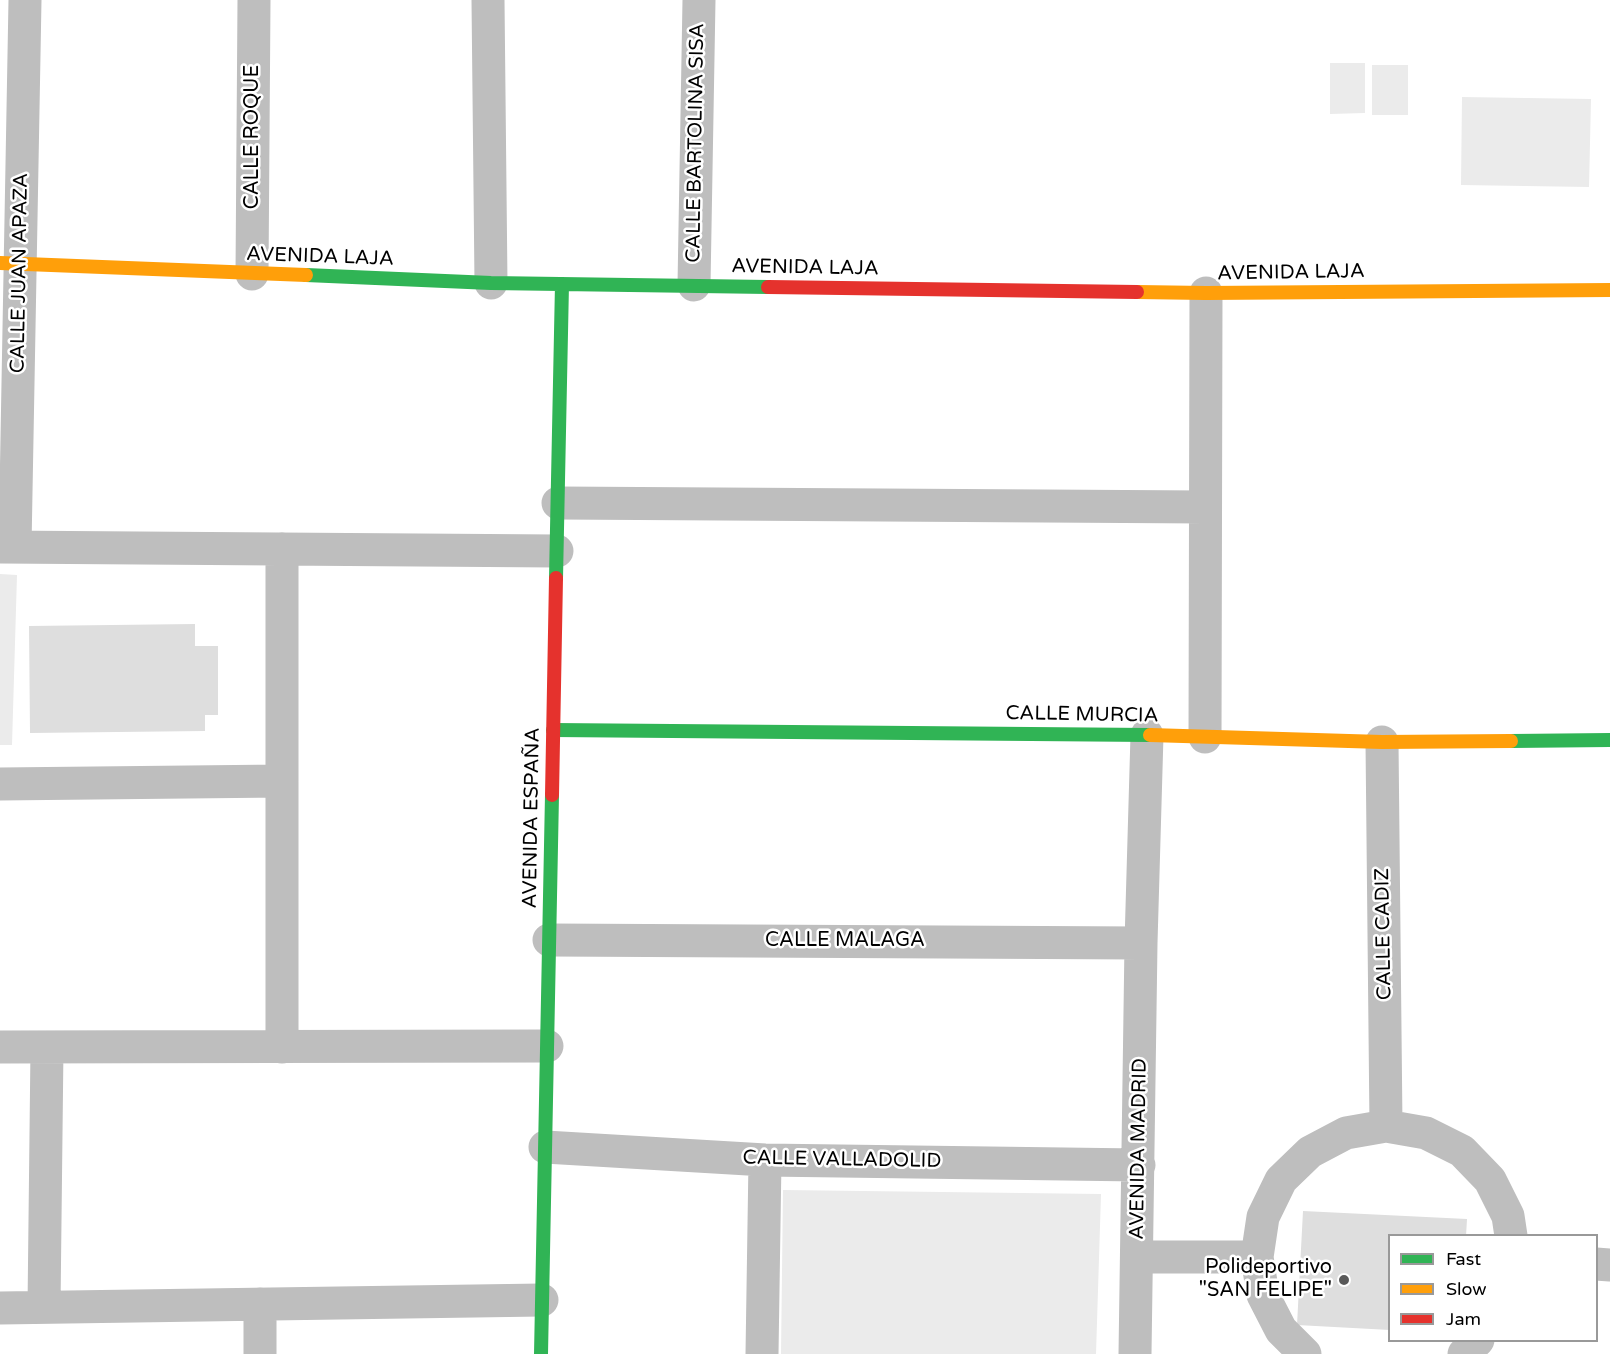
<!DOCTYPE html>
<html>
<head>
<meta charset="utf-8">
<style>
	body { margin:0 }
	#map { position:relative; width:1610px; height:1354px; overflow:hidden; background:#fff; font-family:"Varela Round",sans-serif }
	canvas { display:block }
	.legend { position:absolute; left:1388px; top:1234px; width:210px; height:108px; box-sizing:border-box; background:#fff; border:2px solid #999; margin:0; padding:8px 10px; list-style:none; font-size:18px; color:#000 }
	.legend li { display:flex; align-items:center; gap:12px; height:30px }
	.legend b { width:30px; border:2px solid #999 }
</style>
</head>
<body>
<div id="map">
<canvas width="1610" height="1354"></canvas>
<ul class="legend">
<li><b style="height:8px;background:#30b455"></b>Fast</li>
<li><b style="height:8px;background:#ff9f0a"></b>Slow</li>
<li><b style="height:8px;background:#e5322d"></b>Jam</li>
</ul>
</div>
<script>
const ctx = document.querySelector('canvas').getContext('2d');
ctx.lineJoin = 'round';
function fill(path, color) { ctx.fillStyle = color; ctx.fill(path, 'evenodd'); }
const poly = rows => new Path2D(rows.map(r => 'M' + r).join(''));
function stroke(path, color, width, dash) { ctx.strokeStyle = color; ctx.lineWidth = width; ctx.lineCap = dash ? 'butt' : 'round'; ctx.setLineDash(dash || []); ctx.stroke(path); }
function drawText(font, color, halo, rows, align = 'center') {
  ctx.font = font + ' "Varela Round",sans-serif'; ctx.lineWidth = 5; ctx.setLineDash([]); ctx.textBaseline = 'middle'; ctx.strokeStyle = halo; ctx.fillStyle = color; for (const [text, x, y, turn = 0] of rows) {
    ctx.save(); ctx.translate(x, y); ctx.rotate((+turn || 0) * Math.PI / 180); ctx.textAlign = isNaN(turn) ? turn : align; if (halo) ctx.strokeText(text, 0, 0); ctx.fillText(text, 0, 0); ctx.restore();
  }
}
fill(poly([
	[1330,63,1365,63,1365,113,1330,114],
	[1372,65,1408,65,1408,115,1372,115],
	[1462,97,1591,99,1589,187,1461,185],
	[0,574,17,575,12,745,0,745],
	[783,1190,1101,1194,1096,1354,781,1354]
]), '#ebebeb');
fill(poly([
	[195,624,195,646,218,646,218,715,205,715,205,731,30,733,29,626],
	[1303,1211,1467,1219,1466,1236,1390,1236,1390,1330,1297,1325]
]), '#dedede');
stroke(poly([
	[488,0,491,283],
	[252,274,254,0],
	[694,285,699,0],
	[558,503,1205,507],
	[0,547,557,551],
	[15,547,25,0],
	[282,549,282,1047],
	[1205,737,1206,293],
	[1382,742,1386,1126],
	[0,784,282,781],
	[549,940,1141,943],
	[0,1047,547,1046],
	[545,1147,765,1160,1139,1165],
	[1137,1257,1257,1257],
	[1596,1264,1610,1265],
	[260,1304,260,1354],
	[44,1307,47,1047],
	[0,1308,542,1300],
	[762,1354,765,1160],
	[1135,1354,1141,943,1147,735],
	[1305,1354,1281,1330,1263,1295,1257,1257,1263,1217,1281,1180,1310,1152,1346,1133,1386,1126,1426,1133,1462,1151,1490,1180,1508,1216,1511,1236],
	[1464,1354,1478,1340]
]), '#bebebe', 33);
stroke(poly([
	[306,275,491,283,768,287],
	[556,578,562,284],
	[553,730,1150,735],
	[1511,741,1610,740],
	[541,1354,552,795]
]), '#30b455', 14);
stroke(poly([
	[0,263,306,275],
	[1137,292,1206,293,1610,290],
	[1150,735,1382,742,1511,741]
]), '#ff9f0a', 14);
stroke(poly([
	[768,287,1137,292],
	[552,795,556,578]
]), '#e5322d', 14);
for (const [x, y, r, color] of [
	[1344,1280,6,"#595959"]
]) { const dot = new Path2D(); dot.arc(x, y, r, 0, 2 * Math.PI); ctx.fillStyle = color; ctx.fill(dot); stroke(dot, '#fff', 2); }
drawText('20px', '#000', '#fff', [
	["CALLE ROQUE",253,137,-90],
	["CALLE BARTOLINA SISA",696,143,-89],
	["AVENIDA LAJA",320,257,2],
	["AVENIDA LAJA",805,268,1],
	["CALLE JUAN APAZA",20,273,-89],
	["AVENIDA LAJA",1291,273,-1],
	["CALLE MURCIA",1082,715,1],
	["AVENIDA ESPAÑA",532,818,-89],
	["CALLE CADIZ",1384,934,-91],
	["CALLE MALAGA",845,941],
	["AVENIDA MADRID",1139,1149,-89],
	["CALLE VALLADOLID",842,1160,1]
]);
drawText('20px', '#000', '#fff', [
	["Polideportivo",1332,1268],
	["\"SAN FELIPE\"",1332,1291]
], 'right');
</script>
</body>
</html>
